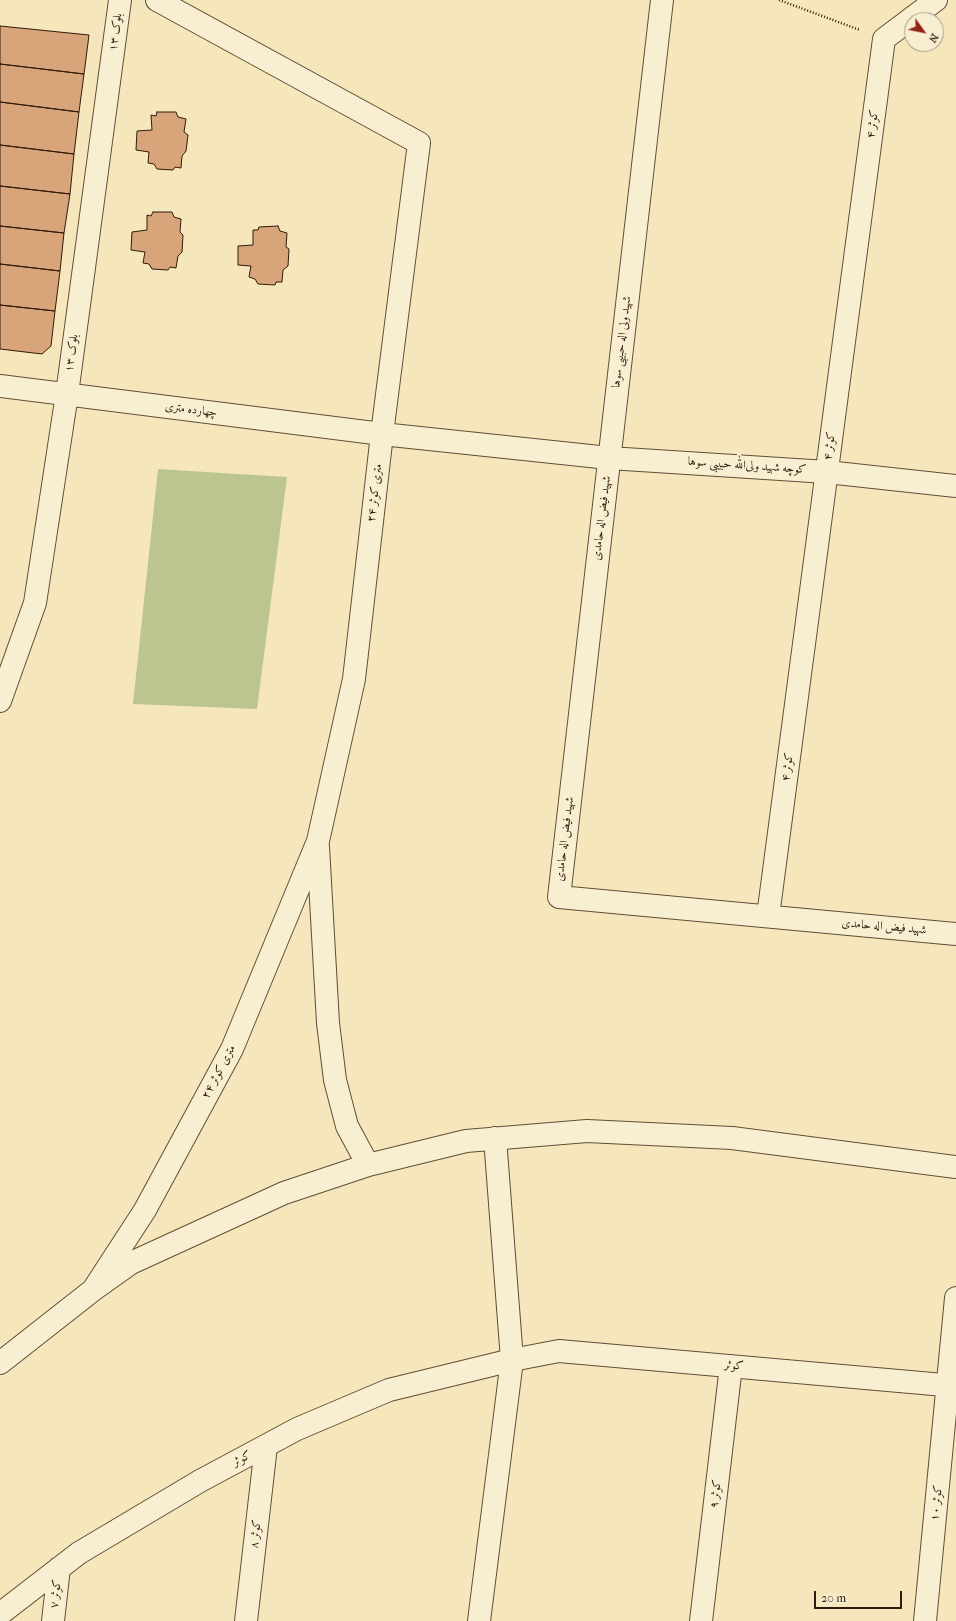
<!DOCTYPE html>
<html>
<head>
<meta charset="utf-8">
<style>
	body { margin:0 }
	#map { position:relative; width:956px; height:1621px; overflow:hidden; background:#f5e7bb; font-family:"IM FELL French Canon",serif }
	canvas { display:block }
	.north { position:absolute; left:904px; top:12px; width:40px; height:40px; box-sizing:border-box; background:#f8efd3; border:1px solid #a89a83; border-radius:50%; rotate:123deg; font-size:11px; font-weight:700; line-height:16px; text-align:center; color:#311a0a }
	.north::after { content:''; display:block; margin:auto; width:14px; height:18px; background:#8f2418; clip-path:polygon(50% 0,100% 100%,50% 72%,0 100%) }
	.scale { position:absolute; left:814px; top:1591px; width:88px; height:18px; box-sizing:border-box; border:2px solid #311a0a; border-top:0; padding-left:5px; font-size:12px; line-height:14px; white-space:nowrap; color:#311a0a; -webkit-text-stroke:3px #f8efd3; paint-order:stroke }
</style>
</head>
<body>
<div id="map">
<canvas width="956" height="1621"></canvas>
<div class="north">N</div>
<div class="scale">20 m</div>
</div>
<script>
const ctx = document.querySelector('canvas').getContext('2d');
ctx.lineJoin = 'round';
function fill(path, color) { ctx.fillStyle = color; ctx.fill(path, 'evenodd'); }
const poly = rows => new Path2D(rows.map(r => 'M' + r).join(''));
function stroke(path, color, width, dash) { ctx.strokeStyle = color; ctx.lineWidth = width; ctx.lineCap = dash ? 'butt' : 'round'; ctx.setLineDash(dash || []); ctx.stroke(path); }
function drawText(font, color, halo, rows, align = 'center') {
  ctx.font = font + ' "IM FELL French Canon",Amiri,serif'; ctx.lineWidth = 4; ctx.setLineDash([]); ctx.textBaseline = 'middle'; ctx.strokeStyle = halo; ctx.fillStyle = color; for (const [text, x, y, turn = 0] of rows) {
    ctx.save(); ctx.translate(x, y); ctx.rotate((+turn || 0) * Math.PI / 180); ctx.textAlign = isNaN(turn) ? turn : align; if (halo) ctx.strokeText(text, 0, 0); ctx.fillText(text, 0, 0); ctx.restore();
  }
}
fill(poly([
	[158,469,287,477,257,709,133,704]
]), '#bcc590');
const building = poly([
	[0,26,89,35,84,74,0,64,0,26],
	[0,64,84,74,79,112,0,102,0,64],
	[0,102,79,112,74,154,0,145,0,102],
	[157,112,176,112,178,117,186,119,184,132,188,135,186,151,182,156,181,168,175,167,173,170,157,169,154,164,148,163,149,152,136,150,137,131,152,130,151,115,156,116,157,112],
	[0,145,74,154,70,194,0,186,0,145],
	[0,186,70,194,64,233,0,226,0,186],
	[153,212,172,212,174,217,181,219,180,232,183,235,182,252,178,256,176,268,170,267,168,270,152,269,149,264,143,263,145,252,131,250,132,232,147,230,147,215,151,216,153,212],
	[0,226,64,233,60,271,0,264,0,226],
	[278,226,280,231,287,233,286,247,289,249,288,266,283,270,282,282,276,282,275,285,258,284,255,279,249,277,251,266,238,265,238,246,253,245,253,230,258,230,259,227,278,226],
	[0,264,60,271,55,311,0,305,0,264],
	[0,305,55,311,51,346,42,354,0,349,0,305]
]);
fill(building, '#d8a47a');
stroke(building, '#311a0a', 1);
const minor = poly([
	[662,0,559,897,956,934],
	[0,386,382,434,609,458,827,472,956,486],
	[0,701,35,603,67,394,120,0],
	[318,847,328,1023,335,1080,347,1126,368,1165],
	[768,916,884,39,936,0],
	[93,1290,145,1210,232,1049,318,841,354,679,382,434,419,143,157,0],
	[0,1363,93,1290,131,1263,284,1193,368,1165,466,1141,587,1131,732,1138,956,1167],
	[0,1614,79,1553,200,1481,297,1429,389,1390,512,1360,559,1351,956,1386],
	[53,1621,59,1568],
	[246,1621,266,1446],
	[479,1621,512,1360,495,1138],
	[701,1621,731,1366],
	[925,1621,956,1298]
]);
stroke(minor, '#624d36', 24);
stroke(poly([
	[779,0,860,30]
]), '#311a0a', 2.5, [1, 2]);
stroke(minor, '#f8efd3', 22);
drawText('12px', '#311a0a', '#f8efd3', [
	["بلوک ۱۳",116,32,-82],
	["کوثر ۴",873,124,-82],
	["شهید ولی اله حبیبی سوها",622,342,-83],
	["بلوک ۱۳",72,353,-82],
	["چهارده متری",191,410,7],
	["کوثر ۴",830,446,-82],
	["کوچه شهید ولی‌الله حبیبی سوها",747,466,4],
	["۲۴ متری کوثر",375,493,-83],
	["شهید فیض اله حامدی",602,518,-83],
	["کوثر ۴",788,767,-82],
	["شهید فیض اله حامدی",565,839,-83],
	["شهید فیض اله حامدی",884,927,5],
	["۲۴ متری کوثر",219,1072,-62],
	["کوثر",734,1366,5],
	["کوثر",242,1459,-28],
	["کوثر ۹",716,1494,-83],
	["کوثر ۱۰",937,1503,-84],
	["کوثر ۸",256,1534,-84],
	["کوثر ۷",56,1594,-83]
]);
</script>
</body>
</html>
